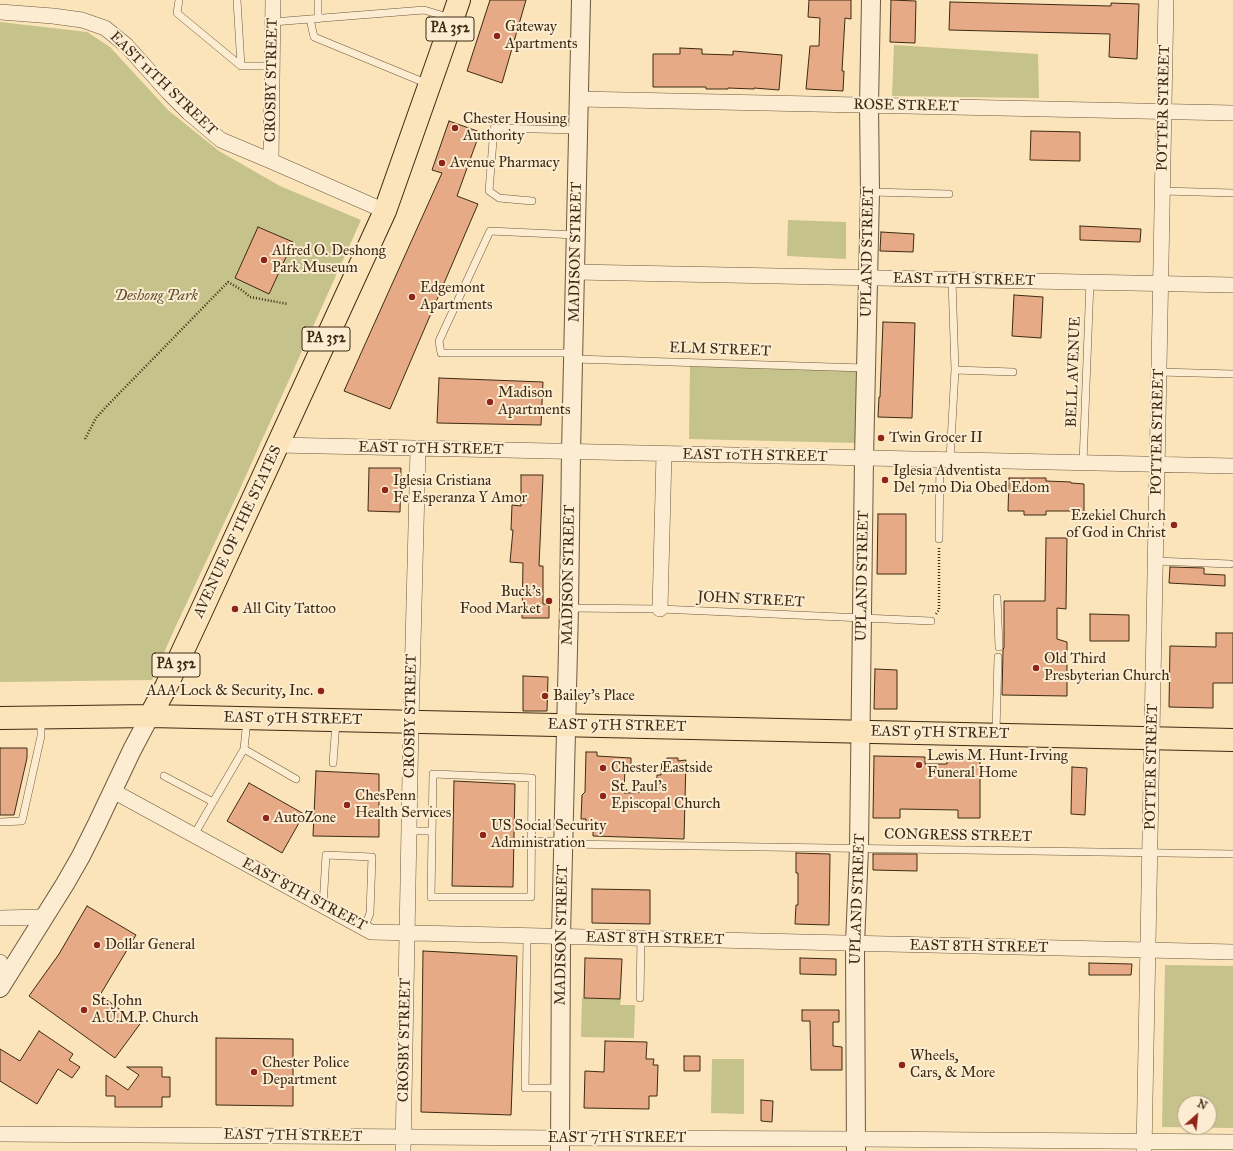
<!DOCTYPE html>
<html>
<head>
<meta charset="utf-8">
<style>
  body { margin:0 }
  #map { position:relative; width:1233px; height:1151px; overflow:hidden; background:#fbe4b9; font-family:"IM FELL Great Primer",serif }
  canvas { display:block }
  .north { position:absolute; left:1177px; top:1095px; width:40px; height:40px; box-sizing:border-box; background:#fcedd2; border:1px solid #b09f86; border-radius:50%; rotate:27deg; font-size:11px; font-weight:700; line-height:16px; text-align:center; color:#3e2a13 }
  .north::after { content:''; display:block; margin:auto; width:14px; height:18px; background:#8f2418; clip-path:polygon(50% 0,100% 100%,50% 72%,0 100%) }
</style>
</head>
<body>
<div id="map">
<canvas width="1233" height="1151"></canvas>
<div class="north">N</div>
</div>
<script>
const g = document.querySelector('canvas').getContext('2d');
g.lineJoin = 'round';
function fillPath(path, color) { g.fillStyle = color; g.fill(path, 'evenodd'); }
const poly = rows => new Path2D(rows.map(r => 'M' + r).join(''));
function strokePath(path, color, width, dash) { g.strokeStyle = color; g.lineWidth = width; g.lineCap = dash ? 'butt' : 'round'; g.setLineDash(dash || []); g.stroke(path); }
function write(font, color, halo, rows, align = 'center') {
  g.font = font + ' "IM FELL Great Primer",serif'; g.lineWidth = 4; g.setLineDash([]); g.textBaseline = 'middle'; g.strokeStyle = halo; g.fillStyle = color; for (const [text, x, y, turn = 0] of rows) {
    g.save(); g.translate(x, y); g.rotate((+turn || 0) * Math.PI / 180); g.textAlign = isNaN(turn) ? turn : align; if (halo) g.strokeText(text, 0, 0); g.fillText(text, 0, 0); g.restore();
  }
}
fillPath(poly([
  [0,22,87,32,110,47,168,110,219,151,280,186,361,220,239,491,174,630,152,680,0,682],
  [894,45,1038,54,1039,98,892,96],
  [788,220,846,222,846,259,787,256],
  [690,366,860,371,858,443,689,439],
  [1165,965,1233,966,1233,1128,1162,1127],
  [1185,1103,1209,1103,1209,1127,1185,1127],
  [582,998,621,999,620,1005,635,1005,634,1038,581,1037],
  [712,1059,744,1059,744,1114,711,1113]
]), '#c5c28b');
const building = poly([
  [490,0,526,0,502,83,467,71,490,0],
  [809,0,851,0,851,19,845,18,842,71,844,71,843,91,806,89,810,46,819,46,820,18,808,17,809,0],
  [891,0,916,1,915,43,890,42,891,0],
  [950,2,1111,6,1111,3,1139,4,1137,59,1109,57,1110,34,949,30,950,2],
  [680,48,702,49,702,54,733,55,733,51,782,55,779,90,754,88,754,89,728,88,728,89,706,89,706,87,653,87,653,54,680,54,680,48],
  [449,121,480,132,457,196,478,204,390,409,344,391,442,173,432,170,449,121],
  [1031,131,1080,132,1080,161,1030,160,1031,131],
  [1080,226,1141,229,1140,242,1080,240,1080,226],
  [258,227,293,242,269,294,235,278,258,227],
  [881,232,914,234,913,252,880,251,881,232],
  [1014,295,1043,297,1041,338,1012,336,1014,295],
  [883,322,915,323,912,418,878,417,879,397,880,397,883,322],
  [439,378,543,382,541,425,437,423,439,378],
  [369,468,401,468,400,512,368,511,369,468],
  [521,475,543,475,539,566,543,566,543,604,549,604,549,618,522,618,523,563,510,562,513,530,511,530,512,505,521,506,521,475],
  [1009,478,1046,478,1046,481,1071,482,1071,483,1084,484,1084,511,1046,511,1046,515,1024,515,1024,511,1008,511,1009,478],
  [878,514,906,514,906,574,877,574,878,514],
  [1046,538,1067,538,1066,609,1057,608,1057,639,1067,642,1067,696,1002,695,1003,650,1004,647,1004,601,1045,601,1046,538],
  [1170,567,1204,568,1204,574,1225,575,1225,586,1169,583,1170,567],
  [1090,614,1129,615,1129,641,1090,641,1090,614],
  [1216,633,1233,633,1233,683,1213,683,1213,708,1169,707,1170,646,1216,647,1216,633],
  [875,669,897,670,897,709,874,709,875,669],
  [523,676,548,677,547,711,523,711,523,676],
  [0,748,27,748,27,758,14,815,0,815,0,748],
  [586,752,597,752,597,756,631,758,631,768,625,768,624,793,656,792,657,775,661,775,662,760,667,760,667,758,678,758,678,761,686,760,684,839,593,836,593,830,586,830,586,819,581,819,582,795,585,792,586,752],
  [874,756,925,757,925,764,947,764,947,759,980,759,980,818,958,818,958,810,900,809,900,818,873,818,874,756],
  [1072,767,1087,768,1085,815,1071,814,1072,767],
  [316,771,379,774,379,837,313,836,316,771],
  [454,781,515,784,513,887,452,886,454,781],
  [249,783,304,814,282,853,227,821,249,783],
  [796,853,830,854,829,925,795,924,796,905,798,905,798,873,796,873,796,853],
  [873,854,917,854,917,871,873,870,873,854],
  [592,889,650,890,650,924,592,923,592,889],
  [87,906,136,935,100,995,140,1024,115,1058,29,996,59,954,87,906],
  [423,951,517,956,511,1115,421,1112,423,951],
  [585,958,622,959,620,999,584,998,585,958],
  [800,958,836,959,836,975,800,974,800,958],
  [1089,963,1132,964,1131,975,1089,975,1089,963],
  [802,1010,839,1010,839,1022,833,1022,833,1046,842,1047,842,1070,811,1070,810,1021,802,1021,802,1010],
  [39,1031,73,1054,69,1060,80,1067,72,1078,58,1069,37,1104,0,1081,0,1049,20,1061,39,1031],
  [216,1038,293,1039,293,1106,216,1105,216,1038],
  [605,1041,647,1042,646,1059,654,1059,653,1065,658,1065,657,1096,649,1096,649,1109,584,1108,585,1071,604,1072,605,1041],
  [684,1056,700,1056,700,1071,684,1071,684,1056],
  [127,1067,162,1067,162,1077,170,1077,170,1097,162,1097,162,1107,115,1107,115,1096,106,1096,106,1075,128,1090,139,1075,127,1067],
  [761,1100,773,1101,772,1122,761,1121,761,1100]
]);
fillPath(building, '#e6ab86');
strokePath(building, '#3e2a13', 1);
const service = poly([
  [179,0,177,13,241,66,273,66],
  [237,0,241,66],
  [318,0,318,19],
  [273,22,310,19],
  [428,84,314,37,310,19,424,10,451,18],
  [1163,191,1233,193],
  [870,192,949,194],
  [532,201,499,198,489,191,494,128,578,130],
  [573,353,441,353,439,341,490,231,576,235],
  [574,359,865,368],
  [955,370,1013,372],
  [1159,372,1233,374],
  [950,459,955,370,952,280],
  [1083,463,1090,282],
  [939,539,940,459],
  [1156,561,1230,564],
  [997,598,999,647],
  [570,608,660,609,931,621],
  [996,732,998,657],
  [244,749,247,720],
  [333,763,336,722],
  [433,774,532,778,531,897,431,897,433,774],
  [164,776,213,802,244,749,296,779],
  [0,822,22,821,41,736,41,720],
  [409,831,432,831],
  [194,835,213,802],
  [532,841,563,841],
  [563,844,1233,854],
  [323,906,326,855,372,857,370,913,364,929],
  [527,936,525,1088,560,1088],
  [640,998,641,938]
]);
const minor = poly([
  [0,12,53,16,82,20,105,28,126,45,168,92,189,113,221,140,271,161,385,211],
  [579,99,1233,113],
  [271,161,273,0],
  [575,272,1233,285],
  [278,445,1233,466],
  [660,609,664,454],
  [113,791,371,932,1233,952],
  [0,918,45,917],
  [0,962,3,983],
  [0,1134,560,1138,856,1139,1233,1142],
  [403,1151,411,721,418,449],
  [1144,1151,1166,0]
]);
const tertiary = poly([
  [0,988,65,884,81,856,97,824,132,750,150,716],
  [560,1151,561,936,569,608,571,452,581,0],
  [856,1151,855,944,859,848,864,458,870,192,869,105,871,0]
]);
const primary = poly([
  [150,716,166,687,200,614,385,211,439,58,459,0],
  [0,718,150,716,1233,740]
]);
strokePath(service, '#6d583c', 8);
strokePath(minor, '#6d583c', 16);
strokePath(tertiary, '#6d583c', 20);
strokePath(primary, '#3e2a13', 24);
strokePath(poly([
  [85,439,96,418,104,409,228,282,242,290,250,297,288,304],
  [936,614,939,610,939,548]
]), '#3e2a13', 2.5, [1, 2]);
strokePath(service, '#fcedd2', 7);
strokePath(minor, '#fcedd2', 15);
strokePath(tertiary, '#fcedd2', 18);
strokePath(primary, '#fbe4b9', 22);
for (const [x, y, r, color] of [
  [497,36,4,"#8f2418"],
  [455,128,4,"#8f2418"],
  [442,163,4,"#8f2418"],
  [264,260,4,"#8f2418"],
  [412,297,4,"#8f2418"],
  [490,402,4,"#8f2418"],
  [881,438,4,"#8f2418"],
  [885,480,4,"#8f2418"],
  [385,490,4,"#8f2418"],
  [1174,525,4,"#8f2418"],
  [549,601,4,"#8f2418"],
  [235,609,4,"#8f2418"],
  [1036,668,4,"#8f2418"],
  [321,691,4,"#8f2418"],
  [545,696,4,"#8f2418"],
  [919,765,4,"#8f2418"],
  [603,768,4,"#8f2418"],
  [603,796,4,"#8f2418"],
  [347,805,4,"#8f2418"],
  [266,818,4,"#8f2418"],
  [483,835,4,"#8f2418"],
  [97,945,4,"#8f2418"],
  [84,1010,4,"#8f2418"],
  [902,1065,4,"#8f2418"],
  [254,1072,4,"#8f2418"]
]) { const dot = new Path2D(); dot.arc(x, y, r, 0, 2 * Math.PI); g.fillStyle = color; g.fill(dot); strokePath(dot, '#fcedd2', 1.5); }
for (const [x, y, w] of [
  [450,29,48],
  [326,339,48],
  [176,665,48]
]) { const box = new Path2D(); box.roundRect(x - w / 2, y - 12, w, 24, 3); g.fillStyle = '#fcedd2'; g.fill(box); strokePath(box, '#3e2a13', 1); }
write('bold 14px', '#3e2a13', null, [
  ["PA 352",450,29],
  ["PA 352",326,339],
  ["PA 352",176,665]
]);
write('15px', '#3e2a13', '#fcedd2', [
  ["Gateway",505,27],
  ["Apartments",505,44],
  ["Chester Housing",463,119],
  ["Authority",463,136],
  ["Avenue Pharmacy",450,163],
  ["Alfred O. Deshong",272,251],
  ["Park Museum",272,268],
  ["Edgemont",420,288],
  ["Apartments",420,305],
  ["Madison",498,393],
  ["Apartments",498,410],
  ["Twin Grocer II",889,438],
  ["Iglesia Adventista",893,471],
  ["Del 7mo Dia Obed Edom",893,488],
  ["Iglesia Cristiana",393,481],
  ["Fe Esperanza Y Amor",393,498],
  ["Ezekiel Church",1166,516,"right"],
  ["of God in Christ",1166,533,"right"],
  ["Buck's",541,592,"right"],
  ["Food Market",541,609,"right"],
  ["All City Tattoo",243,609],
  ["Old Third",1044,659],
  ["Presbyterian Church",1044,676],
  ["AAA Lock & Security, Inc.",313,691,"right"],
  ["Bailey's Place",553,696],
  ["Lewis M. Hunt-Irving",927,756],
  ["Funeral Home",927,773],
  ["Chester Eastside",611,768],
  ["St. Paul's",611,787],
  ["Episcopal Church",611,804],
  ["ChesPenn",355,796],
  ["Health Services",355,813],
  ["AutoZone",274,818],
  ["US Social Security",491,826],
  ["Administration",491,843],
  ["Dollar General",105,945],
  ["St. John",92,1001],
  ["A.U.M.P. Church",92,1018],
  ["Wheels,",910,1056],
  ["Cars, & More",910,1073],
  ["Chester Police",262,1063],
  ["Department",262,1080]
], 'left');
write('15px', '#3e2a13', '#fcedd2', [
  ["CROSBY STREET",272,80,-89],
  ["EAST 11TH STREET",163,84,44],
  ["ROSE STREET",906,106,1],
  ["POTTER STREET",1164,108,-89],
  ["MADISON STREET",576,252,-89],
  ["UPLAND STREET",868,252,-89],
  ["EAST 11TH STREET",964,280,1],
  ["ELM STREET",720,350,2],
  ["BELL AVENUE",1074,372,-88],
  ["POTTER STREET",1158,432,-89],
  ["EAST 10TH STREET",431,449,1],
  ["EAST 10TH STREET",755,456,1],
  ["AVENUE OF THE STATES",238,532,-65],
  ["MADISON STREET",569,575,-89],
  ["UPLAND STREET",863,576,-89],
  ["JOHN STREET",751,600,3],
  ["CROSBY STREET",411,716,-89],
  ["EAST 9TH STREET",293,719,1],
  ["EAST 9TH STREET",617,726,1],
  ["EAST 9TH STREET",940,733,1],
  ["POTTER STREET",1152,767,-89],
  ["CONGRESS STREET",958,836,1],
  ["EAST 8TH STREET",304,895,28],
  ["UPLAND STREET",858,899,-88],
  ["MADISON STREET",562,935,-89],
  ["EAST 8TH STREET",655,939,1],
  ["EAST 8TH STREET",979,947,1],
  ["CROSBY STREET",405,1040,-89],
  ["EAST 7TH STREET",293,1136,1],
  ["EAST 7TH STREET",617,1138]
]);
write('italic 15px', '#605031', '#fcedd2', [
  ["Deshong Park",156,296]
]);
</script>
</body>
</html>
